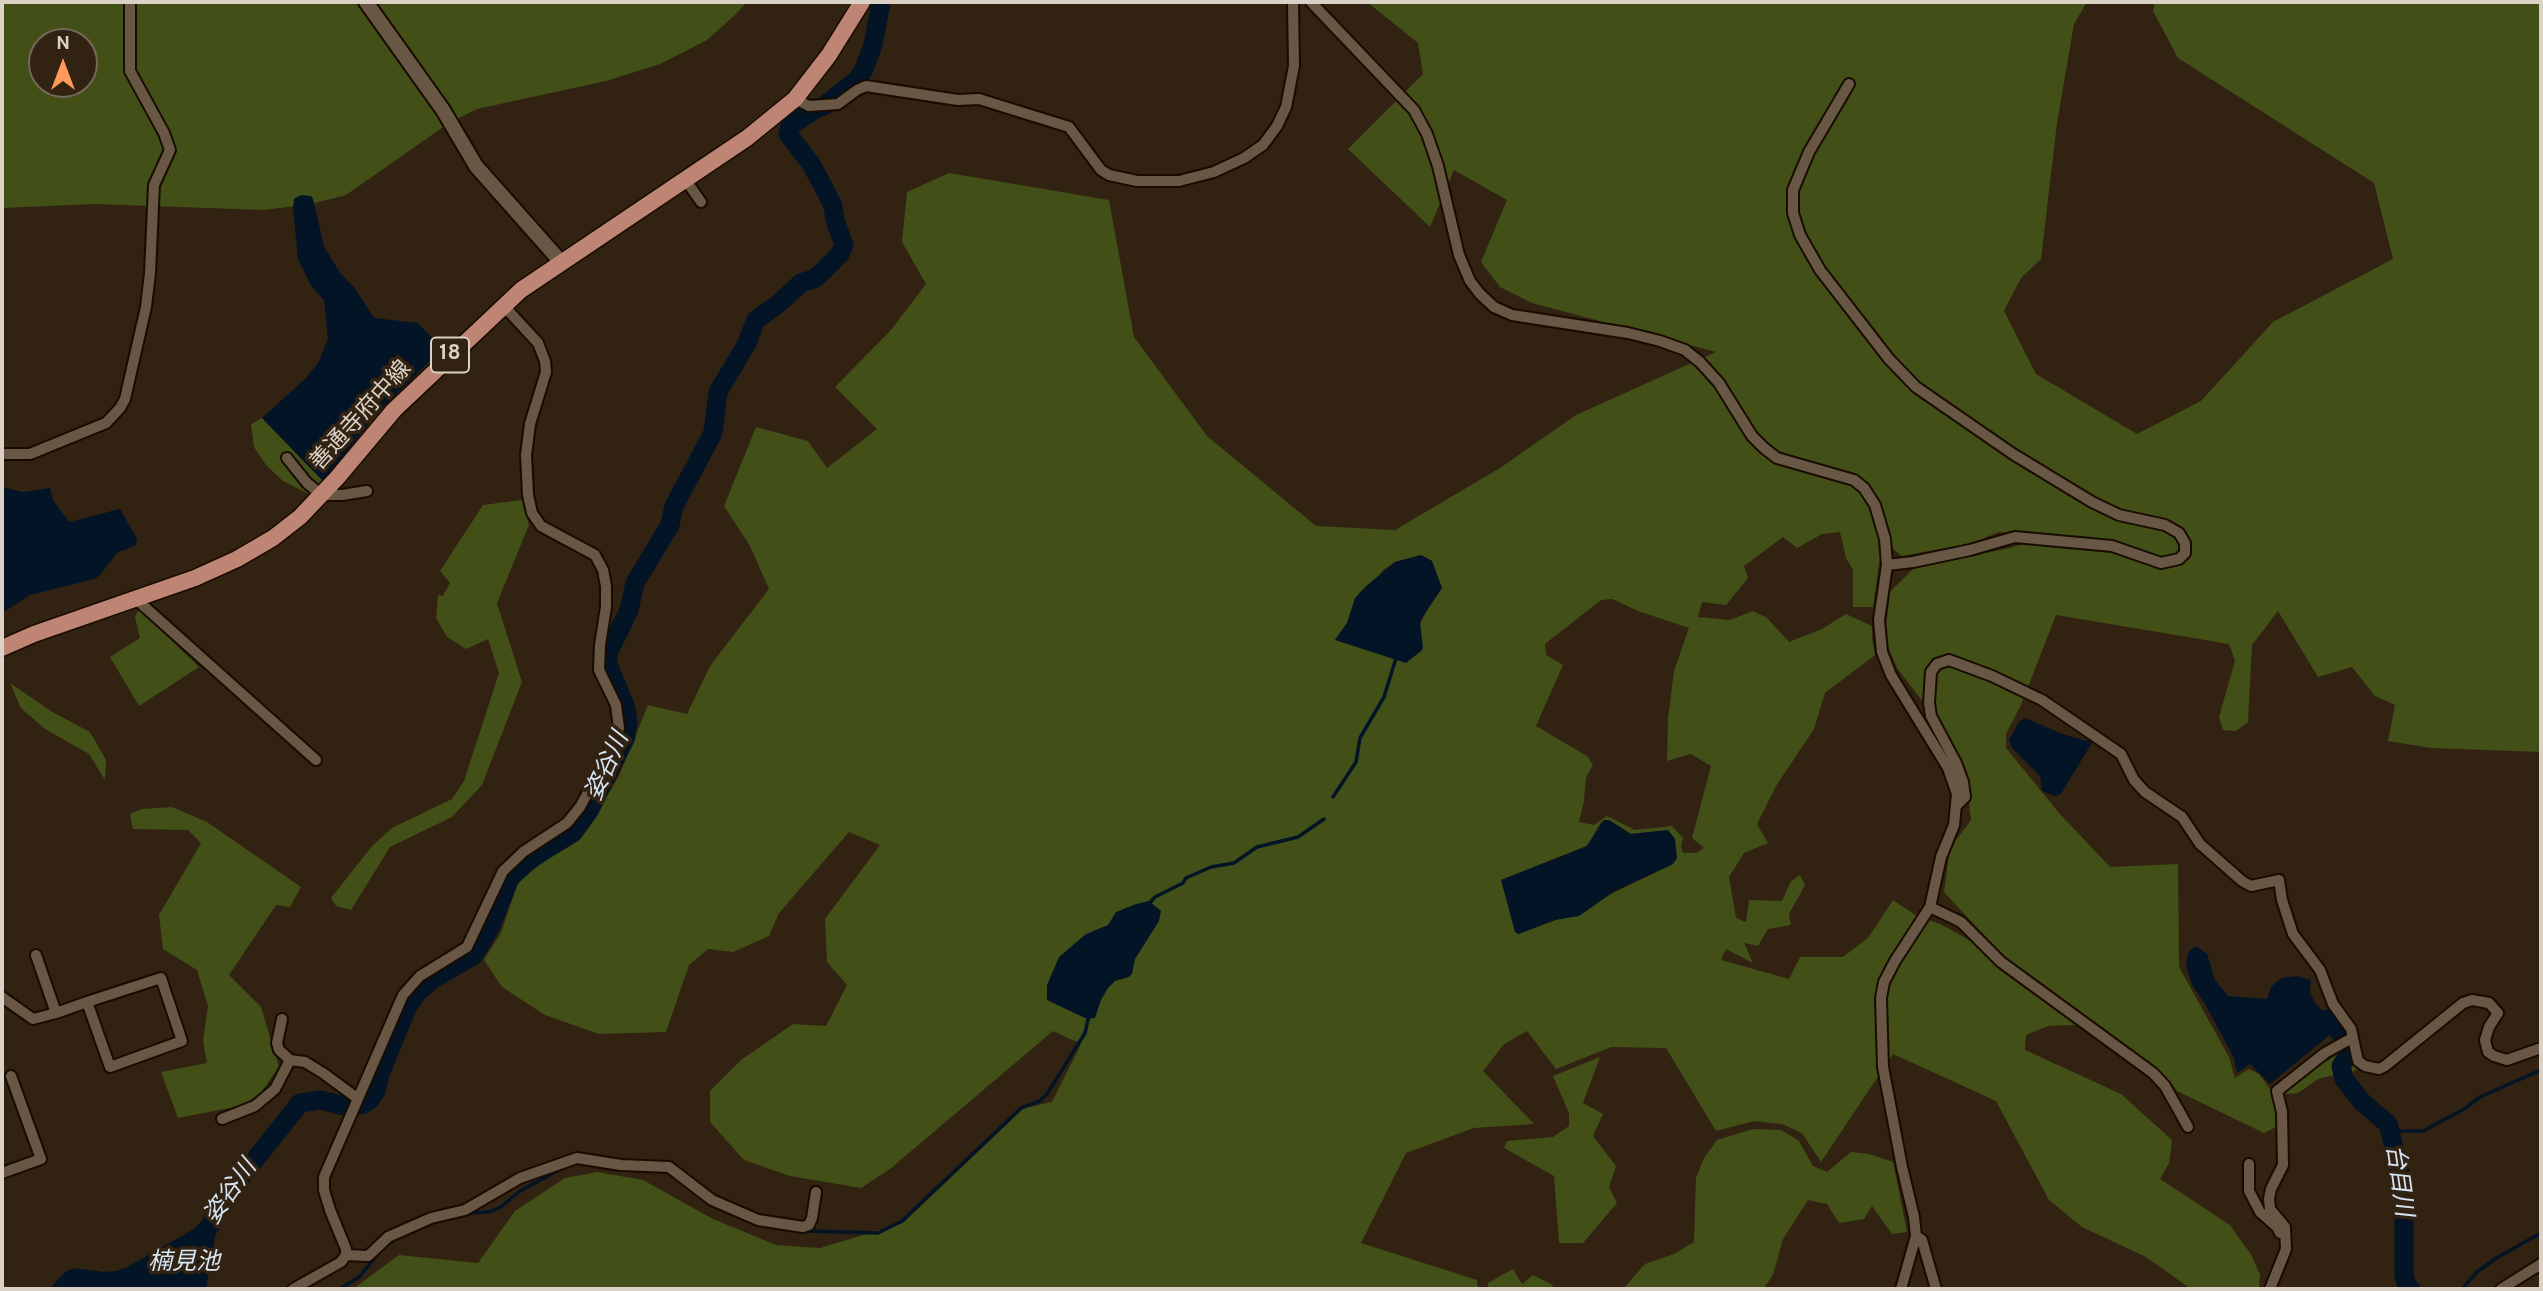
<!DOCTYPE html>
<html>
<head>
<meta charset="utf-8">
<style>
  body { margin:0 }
  #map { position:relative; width:2543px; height:1291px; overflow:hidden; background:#312212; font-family:Overpass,sans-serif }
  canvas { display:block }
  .frame { position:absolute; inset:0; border:4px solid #dbd1c7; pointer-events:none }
  .north { position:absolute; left:28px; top:28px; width:70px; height:70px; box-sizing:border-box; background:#312212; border:2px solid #75685a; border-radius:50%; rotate:0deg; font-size:19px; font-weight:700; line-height:28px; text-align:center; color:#dbd1c7 }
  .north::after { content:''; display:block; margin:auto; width:24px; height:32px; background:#ff9b5a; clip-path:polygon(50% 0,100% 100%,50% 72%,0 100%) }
</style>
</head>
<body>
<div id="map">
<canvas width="2543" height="1291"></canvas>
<div class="frame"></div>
<div class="north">N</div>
</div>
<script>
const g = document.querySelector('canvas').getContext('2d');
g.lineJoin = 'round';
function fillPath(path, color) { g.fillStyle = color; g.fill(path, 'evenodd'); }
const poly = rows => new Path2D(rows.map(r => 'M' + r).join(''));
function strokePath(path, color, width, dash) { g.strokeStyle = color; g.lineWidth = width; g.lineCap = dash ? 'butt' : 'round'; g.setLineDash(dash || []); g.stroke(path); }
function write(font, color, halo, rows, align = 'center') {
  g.font = font + ' Overpass,"Noto Sans JP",sans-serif'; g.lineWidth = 7; g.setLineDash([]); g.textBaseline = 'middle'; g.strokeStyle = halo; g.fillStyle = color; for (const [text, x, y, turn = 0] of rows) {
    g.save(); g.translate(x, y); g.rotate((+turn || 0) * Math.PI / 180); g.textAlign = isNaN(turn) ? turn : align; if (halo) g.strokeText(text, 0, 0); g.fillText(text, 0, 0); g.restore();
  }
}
fillPath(poly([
  [2,2,747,2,734,16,707,40,660,64,606,81,477,109,449,123,346,195,311,204,264,210,95,204,2,208],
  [42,42,84,42,84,84,42,84],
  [1367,2,2087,2,2074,24,2057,123,2041,259,2021,278,2004,311,2036,374,2137,434,2201,401,2273,322,2393,259,2374,183,2178,58,2153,11,2155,2,2541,2,2541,752,2431,748,2388,741,2395,705,2375,696,2352,667,2318,677,2278,611,2252,645,2248,722,2236,731,2223,730,2219,717,2235,661,2229,644,2056,615,2021,705,2006,734,2006,748,2059,813,2110,867,2178,864,2179,967,2229,1057,2235,1078,2249,1069,2259,1074,2270,1089,2279,1113,2276,1127,2264,1133,2177,1091,2162,1074,2096,1024,2048,1026,2026,1035,2025,1050,2121,1094,2172,1140,2169,1163,2160,1179,2230,1225,2252,1256,2260,1275,2259,1289,2191,1289,2146,1257,2082,1227,2049,1200,1996,1101,1893,1054,1821,1162,1802,1133,1782,1124,1754,1121,1716,1131,1666,1048,1611,1047,1556,1069,1527,1031,1504,1044,1483,1071,1534,1124,1474,1128,1406,1153,1361,1243,1477,1280,1478,1289,353,1289,399,1255,478,1263,515,1211,565,1178,597,1172,643,1180,713,1219,776,1245,820,1248,903,1223,1024,1108,1052,1102,1081,1044,1053,1031,890,1169,861,1188,790,1176,744,1160,710,1122,710,1091,741,1060,793,1024,826,1026,847,985,827,962,825,919,880,845,849,832,779,913,769,936,733,952,708,949,689,965,666,1032,599,1034,545,1015,502,987,484,960,501,933,518,882,551,856,583,835,619,776,648,705,687,714,710,666,769,589,750,546,724,506,756,427,808,441,827,468,877,429,835,387,891,330,926,284,902,242,907,192,949,173,1109,200,1134,337,1207,436,1316,526,1395,530,1500,468,1576,415,1716,352,1532,303,1500,287,1481,262,1507,200,1454,170,1430,227,1348,149,1423,74,1418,43],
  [1885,522,1893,549,1902,556,1972,543,1999,532,2033,535,2030,542,2009,548,1913,569,1890,592,1886,627,1887,644,1897,668,1949,736,1967,785,1971,820,1954,843,1949,855,1944,892,2009,962,1996,963,1969,940,1942,925,1915,915,1893,900,1868,938,1843,957,1800,957,1789,979,1721,960,1726,949,1753,963,1744,943,1758,946,1768,929,1791,925,1789,914,1805,885,1800,875,1791,881,1782,901,1749,900,1746,922,1736,918,1729,877,1744,853,1768,843,1757,824,1776,786,1814,729,1825,693,1875,655,1872,639,1872,626,1846,614,1822,629,1789,642,1767,618,1753,611,1730,620,1698,617,1702,602,1726,605,1748,578,1744,566,1783,537,1797,548,1822,534,1840,532,1846,558,1853,570,1853,607,1873,607],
  [1421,555,1432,561,1442,588,1431,602,1419,626,1335,640,1383,570,1395,562],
  [1612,599,1638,611,1689,628,1674,671,1668,719,1667,761,1691,754,1711,766,1692,838,1704,848,1696,853,1683,853,1681,846,1683,838,1672,826,1635,830,1607,816,1594,825,1579,822,1584,801,1586,777,1593,765,1587,756,1536,726,1563,665,1546,655,1545,644,1601,600],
  [1609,820,1631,834,1668,830,1673,864,1561,918,1519,934,1501,880,1587,846,1601,822],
  [262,418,323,481,311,495,283,481,266,465,254,447,251,424],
  [522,500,529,525,497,603,522,682,482,785,452,817,390,847,351,910,336,906,331,898,372,846,392,828,452,799,464,781,499,673,488,639,466,649,447,637,436,618,438,595,443,596,450,583,440,571,483,505],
  [139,609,199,667,139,706,110,657,140,638,135,617],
  [10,683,54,713,90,732,106,760,105,780,89,754,45,729,21,708],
  [172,807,207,822,301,887,290,907,276,905,229,975,261,1007,279,1067,259,1095,239,1106,178,1118,161,1072,207,1063,203,1041,208,1006,197,970,163,949,159,915,201,843,188,830,133,829,130,814,142,809],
  [2351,1047,2359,1068,2341,1078,2339,1074,2318,1079,2298,1093,2285,1094,2306,1073],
  [1600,1057,1583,1103,1603,1114,1593,1136,1616,1166,1609,1187,1617,1203,1583,1243,1559,1243,1554,1176,1504,1148,1507,1141,1553,1137,1569,1126,1569,1113,1553,1076],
  [1753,1129,1781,1130,1799,1141,1813,1166,1827,1172,1851,1152,1869,1154,1893,1162,1907,1232,1892,1234,1872,1206,1864,1219,1839,1223,1827,1204,1808,1200,1783,1239,1773,1275,1763,1289,1623,1289,1645,1264,1674,1254,1694,1242,1696,1178,1704,1158,1717,1140],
  [1513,1269,1522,1284,1533,1275,1553,1285,1551,1289,1488,1289,1488,1283]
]), '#425018');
fillPath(poly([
  [301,195,311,196,313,199,324,246,340,273,354,287,374,318,418,323,442,349,379,411,323,481,262,418,306,378,318,363,328,339,324,300,311,286,298,259,293,208,294,199],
  [2,487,23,492,50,488,53,500,69,522,120,509,137,539,136,545,117,553,99,576,94,579,30,595,2,613],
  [1421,555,1432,561,1442,588,1420,621,1423,648,1421,651,1406,663,1335,640,1347,623,1355,598,1365,587,1395,562],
  [2025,718,2060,733,2083,740,2093,741,2061,794,2054,796,2042,791,2040,776,2012,748,2009,740,2019,722],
  [1604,820,1609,820,1631,834,1668,830,1675,839,1677,858,1673,864,1615,891,1579,916,1555,920,1518,934,1515,932,1501,880,1587,846],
  [1149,901,1161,911,1159,921,1135,959,1132,974,1129,977,1115,981,1108,988,1101,1000,1095,1018,1087,1019,1047,1000,1047,985,1059,957,1086,934,1108,925,1116,912,1136,904],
  [2196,946,2207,954,2215,980,2228,996,2267,999,2271,987,2281,978,2297,976,2311,980,2310,992,2315,1003,2322,1010,2334,1009,2342,1025,2270,1084,2250,1064,2237,1073,2234,1058,2205,1004,2192,985,2186,965,2188,952],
  [206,1220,217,1227,206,1289,49,1289,65,1272,74,1268,104,1272,117,1271,127,1267,192,1230]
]), '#021425');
strokePath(poly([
  [1333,797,1356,762,1360,738,1384,697,1396,658],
  [1148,905,1155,897,1183,883,1186,878,1211,867,1234,863,1257,847,1298,837,1324,819],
  [2390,1131,2423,1131,2464,1109,2480,1097,2541,1070],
  [605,1168,642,1171],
  [654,1171,670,1173],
  [469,1213,489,1212,501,1207,520,1191,561,1169],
  [806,1231,878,1233,902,1221,1021,1108,1040,1101,1047,1094,1085,1033,1089,1015],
  [340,1289,359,1277,384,1247,394,1240],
  [2462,1289,2477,1272,2498,1257,2541,1233]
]), '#021425', 3.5);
strokePath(poly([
  [2336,1028,2342,1035],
  [2348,1048,2349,1054,2341,1066,2344,1079,2363,1103,2388,1124,2390,1131,2400,1173,2404,1207,2404,1276,2407,1285,2411,1289],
  [195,1242,210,1226,223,1200,300,1103,321,1100,344,1106,361,1105,370,1100,376,1091,380,1074,408,1006,419,991,433,979,473,956,490,928,510,878,529,860,573,833,589,811,626,737,628,722,626,708,607,662,609,651,629,610,635,583,670,525,674,506,713,433,718,392,746,345,756,320,778,304,801,283,816,278,840,254,844,245,835,220,833,206,822,184,811,164,788,134,790,126,814,110,824,106,857,80,864,69,873,45,881,2]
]), '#021425', 19);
const street = poly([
  [1311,2,1414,110,1427,134,1438,166,1459,255,1470,281,1480,294,1494,307,1512,315,1628,333,1660,341,1685,350,1700,362,1719,383,1752,436,1764,448,1777,458,1854,480,1864,488,1875,505,1885,539,1887,565,1879,620,1882,652,1891,675,1948,768,1957,794,1954,825,1941,857,1930,907,1895,961,1884,982,1881,998,1883,1067,1902,1167,1914,1217,1916,1236,1901,1289],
  [1849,84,1809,152,1793,190,1793,213,1800,235,1820,270,1889,359,1916,387,2013,454,2092,502,2119,515,2165,525,2179,533,2185,543,2185,553,2179,559,2161,563,2112,546,2015,537,1970,550,1913,562,1887,565],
  [795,99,809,106,838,104,857,90,866,86,958,100,979,99,1069,127,1101,170,1109,175,1137,181,1179,181,1214,172,1244,158,1263,145,1277,126,1286,107,1294,66,1293,2],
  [685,179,701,202],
  [2,454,30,454,106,423,120,408,125,399,146,307,150,273,154,185,170,150,164,133,130,71,130,2],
  [287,458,307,483,322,495,342,495,367,491],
  [137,600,316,760],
  [1957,805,1965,797,1963,782,1956,763,1931,716,1929,703,1931,672,1937,664,1949,660,1992,676,2042,700,2121,754,2134,780,2145,792,2182,817,2200,844,2242,881,2251,886,2279,880,2282,900,2293,934,2320,970,2333,1004,2351,1029,2358,1061,2365,1066,2379,1069,2385,1066,2463,1003,2472,1000,2489,1003,2498,1013,2489,1027,2485,1040,2488,1052,2494,1056,2507,1060,2541,1048],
  [1930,907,1961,922,2001,962,2153,1073,2165,1086,2188,1127],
  [2,997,33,1019,56,1013,36,955],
  [56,1013,87,1002,161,978,182,1041,110,1067,87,1002],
  [282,1019,277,1043,279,1050,290,1060,305,1062,323,1073,357,1098],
  [222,1119,255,1106,275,1089,290,1060],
  [2249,1164,2249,1191,2260,1212,2277,1227,2280,1233],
  [2,1173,41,1159,11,1076],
  [1916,1236,1922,1240,1936,1289],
  [346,1255,368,1256,388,1237,431,1218,465,1210,520,1178,577,1158,621,1165,669,1167,712,1200,758,1220,803,1227,809,1225,812,1218,816,1192],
  [293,1289,341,1262,346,1255,346,1249,330,1210,324,1190,324,1177,403,995,420,976,467,947,503,871,523,852,567,823,580,807,601,768,619,728,616,705,599,670,600,645,606,607,606,586,603,570,595,555,541,526,532,513,528,495,526,455,530,424,546,372,545,361,538,343,503,305],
  [2270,1289,2286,1249,2285,1227,2270,1209,2269,1199,2271,1189,2283,1165,2282,1112,2277,1091,2325,1053,2352,1038],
  [2501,1289,2541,1264]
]);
const secondary = poly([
  [366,2,443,110,476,166,561,262]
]);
const primary = poly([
  [2,648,34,634,195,578,237,559,273,538,300,517,337,478,394,410,521,290,747,138,795,99,829,55,862,2]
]);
strokePath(street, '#190b00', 14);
strokePath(secondary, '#190b00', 18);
strokePath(primary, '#190b00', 19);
strokePath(street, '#685745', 10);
strokePath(secondary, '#685745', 14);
strokePath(primary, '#be8575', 16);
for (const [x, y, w] of [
  [450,355,38]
]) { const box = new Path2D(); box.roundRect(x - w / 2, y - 17.5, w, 35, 5); g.fillStyle = '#312212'; g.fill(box); strokePath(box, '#dbd1c7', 2); }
write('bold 21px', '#dbd1c7', null, [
  ["18",450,355]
]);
write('23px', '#dbd1c7', '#312212', [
  ["善通寺府中線",362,417,-48]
]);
write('italic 24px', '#d5e5f5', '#312212', [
  ["姿谷川",609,767,-66],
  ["台目川",2397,1181,82],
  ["姿谷川",232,1193,-55],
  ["楠見池",184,1264]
]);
</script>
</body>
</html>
